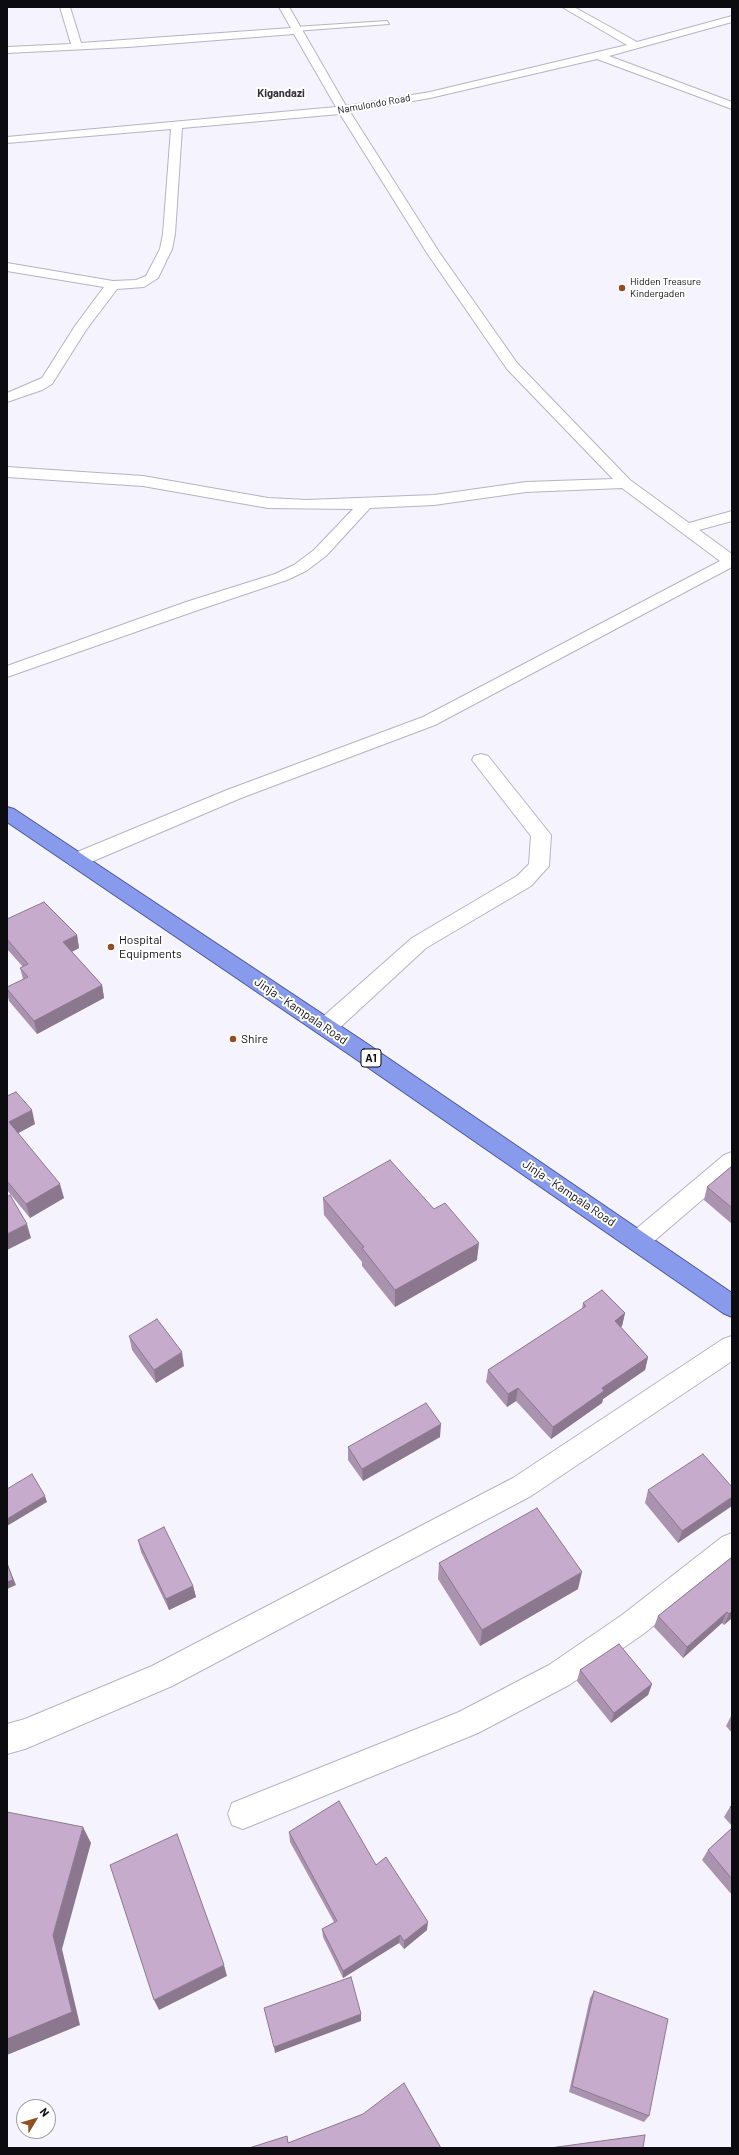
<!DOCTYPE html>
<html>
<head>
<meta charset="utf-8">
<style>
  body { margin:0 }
  #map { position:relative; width:739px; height:2155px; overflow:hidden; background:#f5f3fe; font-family:Barlow,sans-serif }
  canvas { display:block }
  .frame { position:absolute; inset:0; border:8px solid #0c0b10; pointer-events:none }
  .north { position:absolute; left:16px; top:2099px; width:40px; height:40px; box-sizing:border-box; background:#fff; border:1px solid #9e9d9f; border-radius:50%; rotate:52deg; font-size:11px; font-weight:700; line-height:16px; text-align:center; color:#0c0b10 }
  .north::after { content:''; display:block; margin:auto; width:14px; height:18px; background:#92501e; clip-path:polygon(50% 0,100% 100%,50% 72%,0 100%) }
</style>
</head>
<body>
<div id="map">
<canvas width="739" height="2155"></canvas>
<div class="frame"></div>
<div class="north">N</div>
</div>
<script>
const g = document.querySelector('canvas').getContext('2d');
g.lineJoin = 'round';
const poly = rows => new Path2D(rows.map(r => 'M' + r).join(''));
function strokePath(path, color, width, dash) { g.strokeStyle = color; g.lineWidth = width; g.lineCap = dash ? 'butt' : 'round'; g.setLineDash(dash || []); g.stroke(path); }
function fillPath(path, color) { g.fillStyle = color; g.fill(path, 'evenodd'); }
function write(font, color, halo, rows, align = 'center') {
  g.font = font + ' Barlow,sans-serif'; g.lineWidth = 4; g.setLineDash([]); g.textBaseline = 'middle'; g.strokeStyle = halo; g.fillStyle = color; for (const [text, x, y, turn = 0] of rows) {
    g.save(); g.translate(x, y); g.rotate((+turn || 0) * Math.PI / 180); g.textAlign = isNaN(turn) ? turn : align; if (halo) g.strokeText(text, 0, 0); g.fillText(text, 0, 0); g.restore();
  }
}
const service = poly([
  [387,21,389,24,295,31,292,29,295,27,387,21]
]);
const minor = poly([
  [60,7,70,7,81,43,291,28,279,7,289,7,346,106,430,92,627,45,562,7,574,7,637,42,732,16,732,22,609,56,732,102,732,109,597,59,430,98,350,112,439,252,517,363,630,480,689,523,732,511,732,521,699,530,732,554,732,567,435,725,241,798,84,865,77,867,70,865,67,860,70,855,227,790,423,717,720,561,622,488,526,492,434,505,370,508,326,556,306,571,287,580,198,610,7,677,7,666,186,602,275,574,294,565,314,550,353,509,268,508,143,486,7,477,7,467,143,476,268,498,307,500,434,495,526,482,613,479,507,369,427,253,340,114,182,128,175,234,172,249,158,278,144,287,117,289,86,330,52,384,42,390,7,402,7,393,42,378,75,326,104,287,7,271,7,263,113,281,136,280,146,276,160,249,163,234,171,129,7,143,7,137,336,107,294,34,128,47,7,53,7,47,71,44,60,7],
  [481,754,488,756,551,835,549,866,531,886,426,948,334,1033,326,1035,318,1033,315,1027,318,1021,412,938,517,876,529,864,531,836,472,760,474,756,481,754],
  [732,1152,732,1174,646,1248,638,1251,630,1248,626,1241,630,1234,724,1155,732,1152],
  [732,1336,732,1361,531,1496,172,1686,25,1749,7,1754,7,1724,25,1719,152,1666,513,1478,723,1339,732,1336],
  [732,1533,732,1563,642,1635,569,1685,478,1733,243,1829,232,1825,228,1814,232,1803,459,1712,549,1665,622,1615,722,1537,732,1533]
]);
const trunk = poly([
  [7,807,14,809,366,1043,732,1293,732,1317,723,1313,350,1055,7,822,7,807]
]);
strokePath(service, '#b6b3c4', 2);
strokePath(minor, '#b6b3c4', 2);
strokePath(trunk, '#49579c', 2);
fillPath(service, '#fff');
fillPath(minor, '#fff');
fillPath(trunk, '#889aec');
fillPath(poly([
  [7,919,77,935,79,948,72,952,102,985,104,998,37,1034,9,1001,7,993,7,989,23,979,20,968,23,967,7,949],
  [7,1096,35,1124,18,1133,64,1198,30,1218,7,1190],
  [732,1166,732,1224,704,1200,707,1187],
  [323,1198,477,1260,395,1307,362,1266,362,1262,324,1215],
  [583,1303,625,1313,622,1326,621,1327,648,1357,645,1370,603,1399,602,1403,551,1439,516,1401,507,1407,486,1382,488,1370,582,1309],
  [129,1336,184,1366,156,1383,132,1350],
  [440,1437,363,1481,348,1460,348,1447],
  [732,1487,678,1543,645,1503,648,1490],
  [138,1540,193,1586,196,1597,169,1610,141,1552],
  [732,1557,732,1618,724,1625,722,1623,683,1658,654,1627,658,1616],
  [439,1563,578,1589,480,1646,438,1579],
  [580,1670,652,1684,648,1695,611,1723,577,1681],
  [732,1714,732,1733,726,1726],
  [732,1805,732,1826,724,1817,730,1807],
  [732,1828,732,1895,702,1860,708,1850],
  [289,1832,376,1865,427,1930,404,1949,399,1943,343,1978,323,1937,322,1929,334,1922,290,1842],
  [594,1991,649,2116,644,2122,569,2092,590,1998]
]), '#aa93af');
fillPath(poly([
  [77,935,79,948,65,955,63,942],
  [102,985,104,998,37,1034,34,1021],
  [32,1110,35,1124,13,1136,9,1122],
  [60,1184,64,1198,30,1218,26,1204],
  [27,1224,31,1238,7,1250,7,1234],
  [479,1243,477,1260,395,1307,395,1290],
  [625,1313,622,1326,612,1334,615,1321],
  [182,1352,184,1366,156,1383,154,1370],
  [648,1357,645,1370,603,1399,602,1403,551,1439,553,1427,602,1388],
  [518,1388,516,1401,507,1407,508,1394],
  [441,1424,440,1437,363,1481,362,1469],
  [45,1496,47,1502,7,1526,7,1519],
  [732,1497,732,1506,678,1543,682,1531],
  [7,1563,16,1585,7,1589],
  [582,1572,578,1589,480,1646,482,1630],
  [193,1586,196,1597,169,1610,166,1599],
  [732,1611,732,1618,724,1625,729,1614],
  [727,1612,722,1623,683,1658,687,1647],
  [652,1684,648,1695,611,1723,614,1713],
  [83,1827,91,1843,62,1949,80,2025,7,2055,7,2039,53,1935],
  [428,1922,427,1930,404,1949,404,1941],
  [400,1935,399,1943,343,1978,343,1971],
  [224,1965,227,1976,159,2010,154,2000],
  [361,2014,361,2021,275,2053,274,2047]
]), '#8b788f');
const building = poly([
  [44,902,77,935,63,942,102,985,34,1021,7,989,7,987,28,977,20,968,28,964,7,939,7,919,44,902],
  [16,1092,32,1110,9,1122,60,1184,26,1204,7,1181,7,1096,16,1092],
  [390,1160,434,1209,445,1203,479,1243,395,1290,362,1248,364,1247,323,1198,390,1160],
  [732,1166,732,1208,707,1187,732,1166],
  [10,1195,27,1224,7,1234,7,1197,10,1195],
  [602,1290,625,1313,615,1321,648,1357,602,1388,604,1391,553,1427,518,1388,508,1394,488,1370,586,1306,583,1303,602,1290],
  [157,1319,182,1352,154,1370,129,1336,157,1319],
  [426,1403,441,1424,362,1469,348,1447,426,1403],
  [703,1454,732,1487,732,1497,682,1531,648,1490,703,1454],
  [32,1474,45,1496,7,1519,7,1489,32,1474],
  [537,1508,582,1572,482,1630,439,1563,537,1508],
  [164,1527,193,1586,166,1599,138,1540,164,1527],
  [732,1557,732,1611,729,1614,727,1612,687,1647,658,1616,732,1557],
  [7,1563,13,1580,7,1582,7,1563],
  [619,1644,652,1684,614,1713,580,1670,619,1644],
  [339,1801,376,1865,386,1857,428,1922,404,1941,400,1935,343,1971,322,1929,337,1921,289,1832,339,1801],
  [732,1805,732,1809,730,1807,732,1805],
  [7,1812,83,1827,53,1935,72,2012,7,2039,7,1812],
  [732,1828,732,1879,708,1850,732,1828],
  [177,1834,224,1965,154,2000,110,1865,177,1834],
  [351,1977,361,2014,274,2047,264,2008,351,1977],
  [594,1991,668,2019,649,2116,572,2086,594,1991],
  [404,2083,441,2148,249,2148,287,2136,288,2143,363,2114,404,2083],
  [645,2135,643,2148,550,2148,645,2135]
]);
fillPath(building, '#c6abcc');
strokePath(building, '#8b788f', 1);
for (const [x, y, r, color] of [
  [622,288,4,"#92501e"],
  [111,947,4,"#92501e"],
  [233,1039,4,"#92501e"]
]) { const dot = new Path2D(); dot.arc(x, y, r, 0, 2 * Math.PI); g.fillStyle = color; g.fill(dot); strokePath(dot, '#fff', 1.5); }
write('10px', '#0c0b10', '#fff', [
  ["Namulondo Road",374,104,-10]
]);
write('10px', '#0c0b10', '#fff', [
  ["Hidden Treasure",630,282],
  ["Kindergaden",630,294]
], 'left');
write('bold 11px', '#34303e', '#fff', [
  ["Kigandazi",281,93]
]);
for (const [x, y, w] of [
  [371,1058,20]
]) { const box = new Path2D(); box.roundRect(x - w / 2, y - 9, w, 18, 3); g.fillStyle = '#fff'; g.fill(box); strokePath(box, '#0c0b10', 1); }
write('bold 11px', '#0c0b10', null, [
  ["A1",371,1058]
]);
write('12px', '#0c0b10', '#fff', [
  ["Hospital",119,940],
  ["Equipments",119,954],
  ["Shire",241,1039]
], 'left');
write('12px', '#0c0b10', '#fff', [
  ["Jinja - Kampala Road",301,1011,34],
  ["Jinja - Kampala Road",569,1193,34]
]);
</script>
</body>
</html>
